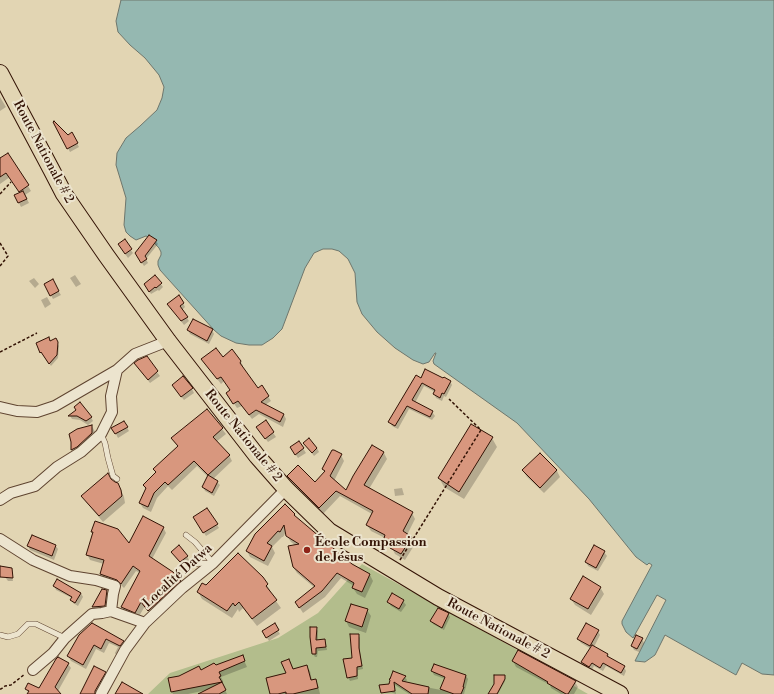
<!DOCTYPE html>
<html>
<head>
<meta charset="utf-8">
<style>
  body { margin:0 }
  canvas { display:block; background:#e2d5b3 }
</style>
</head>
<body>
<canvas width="774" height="694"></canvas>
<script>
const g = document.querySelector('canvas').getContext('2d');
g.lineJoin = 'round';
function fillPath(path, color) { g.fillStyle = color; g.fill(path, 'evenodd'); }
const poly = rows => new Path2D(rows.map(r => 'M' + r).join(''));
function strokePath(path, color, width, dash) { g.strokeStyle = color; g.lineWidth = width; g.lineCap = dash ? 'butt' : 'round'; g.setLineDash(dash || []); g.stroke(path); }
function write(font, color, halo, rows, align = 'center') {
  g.font = font + ' "Libre Bodoni",serif'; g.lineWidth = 4; g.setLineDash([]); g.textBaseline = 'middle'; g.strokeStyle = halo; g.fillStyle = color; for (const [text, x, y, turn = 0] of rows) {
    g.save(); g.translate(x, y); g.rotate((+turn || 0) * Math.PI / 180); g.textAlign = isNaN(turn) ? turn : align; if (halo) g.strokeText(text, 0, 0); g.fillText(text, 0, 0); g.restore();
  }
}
fillPath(poly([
  [362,564,514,648,574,686,588,694,148,694,170,673,278,638,318,613]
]), '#b3bd8c');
const water = poly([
  [121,0,774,0,774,675,762,674,742,663,736,675,665,635,655,655,645,662,635,661,666,600,657,595,633,638,626,632,622,624,622,621,652,565,649,563,647,565,636,557,589,499,517,423,434,364,433,361,436,353,435,353,429,362,423,364,413,360,395,348,377,332,362,314,357,302,355,273,348,259,339,251,332,249,323,249,314,253,305,268,282,329,273,338,262,345,249,345,236,343,221,336,214,330,160,270,158,265,158,261,161,255,161,252,159,248,149,237,146,236,136,240,130,236,126,232,124,225,126,198,116,165,117,153,126,138,140,126,157,110,162,98,164,87,159,75,145,58,130,45,118,32,116,21,121,0]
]);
fillPath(water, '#95b8b1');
strokePath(water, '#6e766c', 1);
fillPath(poly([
  [0,97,6,107,0,111],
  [55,123,68,136,72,134,79,147,70,152],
  [0,160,28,186,31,191,25,195,29,203,21,207,15,195,21,193,10,177,0,184],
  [124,241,133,253,128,258,119,245],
  [156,241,158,244,146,259,148,263,144,266,138,257],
  [75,275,81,284,76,287,70,278],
  [155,276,163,287,159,291,158,290,151,294,145,284],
  [34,278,39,284,35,288,29,281],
  [52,281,61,295,53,299,45,285],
  [47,297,51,304,45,308,41,300],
  [183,303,185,307,182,310,189,321,184,325,171,308],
  [188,330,212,330,214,334,209,344,190,334],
  [55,339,59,346,58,358,51,366,41,352,50,342],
  [146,358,160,376,150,383,138,367],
  [222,358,241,362,243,366,242,368,257,390,262,387,271,401,265,405,284,415,286,419,283,427,259,414,252,419,242,406,237,408,227,393,231,391,224,381,221,384,205,363],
  [421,379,450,381,452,385,446,397,444,396,442,401,436,398,434,394,435,392,424,386,415,403,432,412,435,416,432,420,409,409,398,429,392,426,390,422],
  [175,389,192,389,194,393,184,400],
  [77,410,91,417,93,421,88,425,80,420,72,419,70,416],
  [207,411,222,429,226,434,216,442,229,455,232,461,213,479,217,482,220,485,214,496,205,491,203,487,208,477,197,466,172,490,168,486,157,498,151,512,143,508,140,503,146,490,144,486,156,473,154,470,178,447,172,439],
  [265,421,276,437,268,442,260,431],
  [124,422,129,431,118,438,113,428],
  [92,426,95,432,95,440,76,456,72,450,72,442],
  [492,438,497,447,464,499,444,487,439,478],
  [299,442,306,453,298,458,291,448],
  [373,446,384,453,387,459,369,489,412,513,415,519,407,535,411,537,415,544,405,560,395,554,392,548,392,546,388,544,385,538,371,531,367,525,372,514,340,496,323,514,292,482,288,476,315,484,325,473,323,469,341,455,344,461,334,481,346,492],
  [307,447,317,448,319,452,314,456],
  [540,454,557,471,560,477,544,493,527,477,523,471],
  [111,481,121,490,124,497,125,503,103,522,86,502,83,496],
  [402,488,404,495,395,496,394,489],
  [207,509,219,528,206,536,194,517],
  [294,514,297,519,352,565,370,575,373,581,365,598,357,594,353,588,354,586,341,578,325,597,303,613,296,602,315,588,297,573,293,567,296,546,291,542,287,536,286,532,283,537,282,537,272,547,275,553,268,566,250,557,247,551],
  [163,527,166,533,152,559,180,581,183,587,151,615,145,606,138,618,125,613,122,607,140,573,136,571,124,588,121,585,104,580,101,574,104,564,90,560,87,554,93,534,92,532,129,544],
  [55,545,58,549,54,560,30,550,28,546],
  [604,552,607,556,598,571,588,566,586,562],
  [175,556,187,556,189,560,183,566],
  [11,569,13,571,11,571,13,581,8,581,5,577],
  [267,585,271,592,270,593,281,608,257,626,243,608,239,612,238,609,232,618,202,599,198,592,206,587],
  [54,586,81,593,83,597,78,606,73,603,71,600,72,598,56,590],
  [600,587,604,594,591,615,575,605,571,599],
  [102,590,107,591,109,595,107,609,95,610,93,607],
  [403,601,406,605,401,612,391,606,388,602],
  [367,610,371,616,366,633,349,627,346,621],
  [448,614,450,617,444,630,433,624,431,621],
  [92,624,123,642,125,646,123,650,120,648,116,655,115,653,118,647,109,643,104,653,96,649,86,669,71,661,68,656],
  [274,625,280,634,269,641,263,632],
  [316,628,318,631,318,641,324,640,326,643,327,650,318,651,317,657,315,657,313,654],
  [598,631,600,635,594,647,608,655,610,659,624,667,626,671,624,676,606,666,603,671,594,666,592,670,584,666,582,663,591,649,581,643,578,639],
  [358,635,360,638,360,652,363,669,358,670,358,679,350,681,348,677],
  [642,639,644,643,639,652,634,650,632,646],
  [242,656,247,667,221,677,223,681,221,682,227,694,201,694,207,690,188,694,173,694,172,692,201,671],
  [289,660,294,670,307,667,310,671,312,681,315,680,318,685,320,694,321,694,271,694,287,674],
  [513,661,575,682,578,687,574,694,561,694,551,688,550,685,516,667],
  [68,664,71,668,58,691,59,694,28,694,28,692,26,689,39,689],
  [432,671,466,676,468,679,464,694,409,694,395,685,396,694,390,692,388,689,391,681,405,677,407,680,405,683,441,690,445,679,434,675],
  [105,673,108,679,100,694,81,694],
  [504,676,505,681,498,694,490,694]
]), '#0003');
const building = poly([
  [54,121,68,135,72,132,78,143,67,149,53,122,54,121],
  [8,153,29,185,19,192,6,173,0,177,0,158,8,153],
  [23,191,27,199,18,203,14,195,23,191],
  [149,235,157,240,145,256,147,259,141,263,135,253,149,235],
  [125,239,132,249,125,254,118,244,125,239],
  [155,275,162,283,156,288,155,287,149,292,144,284,155,275],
  [53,279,59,291,50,296,44,284,53,279],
  [179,295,184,303,180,306,188,317,181,321,167,304,179,295],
  [193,319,213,329,207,341,187,330,193,319],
  [49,337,50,341,56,338,58,342,57,355,49,364,41,352,40,353,36,343,49,337],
  [216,348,223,357,232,349,241,361,240,363,258,388,262,385,269,396,261,402,284,414,280,422,256,410,249,415,238,401,233,404,226,393,230,390,221,377,217,379,201,359,216,348],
  [147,356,158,371,148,380,134,363,138,360,147,356],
  [425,369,443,378,444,377,451,381,444,394,442,393,440,398,433,394,435,390,422,383,412,400,433,411,430,417,407,406,395,426,388,422,416,375,421,378,425,369],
  [183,376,193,388,181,397,172,385,183,376],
  [80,402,92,417,86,421,77,416,68,416,76,410,74,407,80,402],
  [207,409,223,428,213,437,230,455,208,475,194,461,168,485,165,482,154,493,148,507,139,503,146,488,143,485,156,472,153,469,178,446,171,438,207,409],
  [266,420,274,432,265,439,256,427,266,420],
  [124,421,128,427,115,434,111,428,124,421],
  [471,424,493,437,459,492,438,478,471,424],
  [92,425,92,433,77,447,71,450,71,442,69,434,77,429,92,425],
  [309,438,317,448,312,453,303,443,309,438],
  [299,441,304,448,295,455,290,447,299,441],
  [372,445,384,452,364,485,413,512,403,531,412,537,401,554,390,548,393,543,384,538,385,535,366,525,373,511,336,491,319,508,287,476,298,465,315,482,325,471,322,469,332,450,334,450,342,454,330,476,346,490,353,476,372,445],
  [540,453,557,470,540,488,522,470,540,453],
  [108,473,111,479,115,482,118,483,121,490,122,496,99,516,81,496,108,473],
  [208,475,218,481,212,493,202,487,208,475],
  [285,504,295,514,294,515,352,564,370,574,362,592,352,588,354,583,337,573,322,591,299,608,295,602,315,586,293,567,288,546,299,544,286,536,284,525,280,532,278,531,267,543,272,546,264,561,246,551,255,534,285,504],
  [207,508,218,524,203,533,193,517,207,508],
  [143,516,164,527,149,556,173,572,181,581,148,611,141,602,135,613,121,607,140,571,133,566,121,584,117,580,100,574,104,560,86,555,93,532,91,532,95,521,118,529,129,543,143,516],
  [32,535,56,545,52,556,27,546,32,535],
  [179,545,188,556,180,562,171,552,179,545],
  [594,545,605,551,596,568,585,562,594,545],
  [238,553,263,577,268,584,266,586,277,600,252,619,239,602,235,606,233,603,227,611,197,592,202,583,206,585,238,553],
  [0,566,12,568,13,578,0,577,0,566],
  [583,576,601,587,588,609,570,599,583,576],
  [57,579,81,593,75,603,70,600,72,597,53,586,57,579],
  [102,589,107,590,105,606,92,607,102,589],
  [392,593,404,600,399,609,387,602,392,593],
  [351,604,368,609,362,627,345,621,351,604],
  [438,608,449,613,442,628,430,621,438,608],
  [92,623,124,641,120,646,106,639,101,649,94,645,83,665,67,656,79,635,92,623],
  [275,623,279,630,266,638,262,631,275,623],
  [586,623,599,630,590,646,577,639,586,623],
  [310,627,317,627,316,640,325,639,326,647,316,648,316,654,312,654,310,637,310,627],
  [350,634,359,634,359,648,362,666,357,667,357,676,347,678,343,659,352,658,350,634],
  [636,635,643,638,637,649,631,646,636,635],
  [592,645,608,654,607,656,625,666,621,673,603,663,600,668,592,663,589,667,581,662,592,645],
  [518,650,576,681,568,694,566,694,547,683,548,682,512,661,518,650],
  [243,655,245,661,219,672,221,676,219,677,222,682,171,692,168,678,179,676,199,666,201,670,214,663,216,665,243,655],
  [58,657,69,663,55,687,61,694,27,694,29,691,25,689,28,683,39,688,56,659,58,657],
  [289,659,293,669,307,665,311,680,316,679,318,688,293,694,286,694,286,692,278,694,270,694,266,678,286,673,281,662,289,659],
  [434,664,466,675,463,687,464,687,461,694,454,694,440,689,445,677,431,671,434,664],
  [94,666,106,672,95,691,95,694,80,694,94,666],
  [393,671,406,676,402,681,429,687,428,694,412,694,394,682,395,691,381,693,379,685,389,684,390,680,389,679,390,679,393,671],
  [494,675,505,675,505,679,497,694,488,694,494,684,494,675],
  [122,682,143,694,115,694,122,682],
  [222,682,226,690,219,694,198,694,222,682]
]);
fillPath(building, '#d8977e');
strokePath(building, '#331305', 1);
const lane = poly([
  [101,434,105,443,108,458,113,476,117,479],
  [186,535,195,542,213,563],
  [184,564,210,563],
  [0,635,8,637,18,634,28,624,36,624,65,638]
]);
const street = poly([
  [0,407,17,411,37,412,55,406,117,370,135,354,168,341],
  [0,500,11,493,35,486,57,467,81,452,101,434,112,412,111,396,117,370],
  [0,539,33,560,70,576,96,580,115,586,113,594,111,611],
  [33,670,53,653,65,638,92,614,102,613,111,611,145,623],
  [101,694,125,650,145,623,182,588,213,563,286,489]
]);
const primary = poly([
  [0,73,51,169,64,194,106,255,168,341,257,456,286,489,329,531,438,597,620,694]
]);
strokePath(lane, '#5f4430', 6);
strokePath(street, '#5f4430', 12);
strokePath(primary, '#331305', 18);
strokePath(poly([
  [0,194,11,182],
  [0,243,8,256,0,266],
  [0,352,37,333],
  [400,560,481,430,449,399],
  [0,689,1,689,5,686,11,685,25,674]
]), '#331305', 1.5, [3, 2]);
strokePath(lane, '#ece4ce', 5);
strokePath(street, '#ece4ce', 10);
strokePath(primary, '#e2d5b3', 16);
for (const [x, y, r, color] of [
  [307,550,4,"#8f2418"]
]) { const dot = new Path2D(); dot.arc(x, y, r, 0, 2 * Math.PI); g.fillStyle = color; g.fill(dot); strokePath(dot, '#ece4ce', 1.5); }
write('13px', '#331305', '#ece4ce', [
  ["Route Nationale # 2",43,152,62],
  ["Route Nationale # 2",243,436,51],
  ["Localité Datwa",178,576,-42],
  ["Route Nationale # 2",498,629,28]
]);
write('bold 13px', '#331305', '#ece4ce', [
  ["École Compassion",315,543],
  ["de Jésus",315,558]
], 'left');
</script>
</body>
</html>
